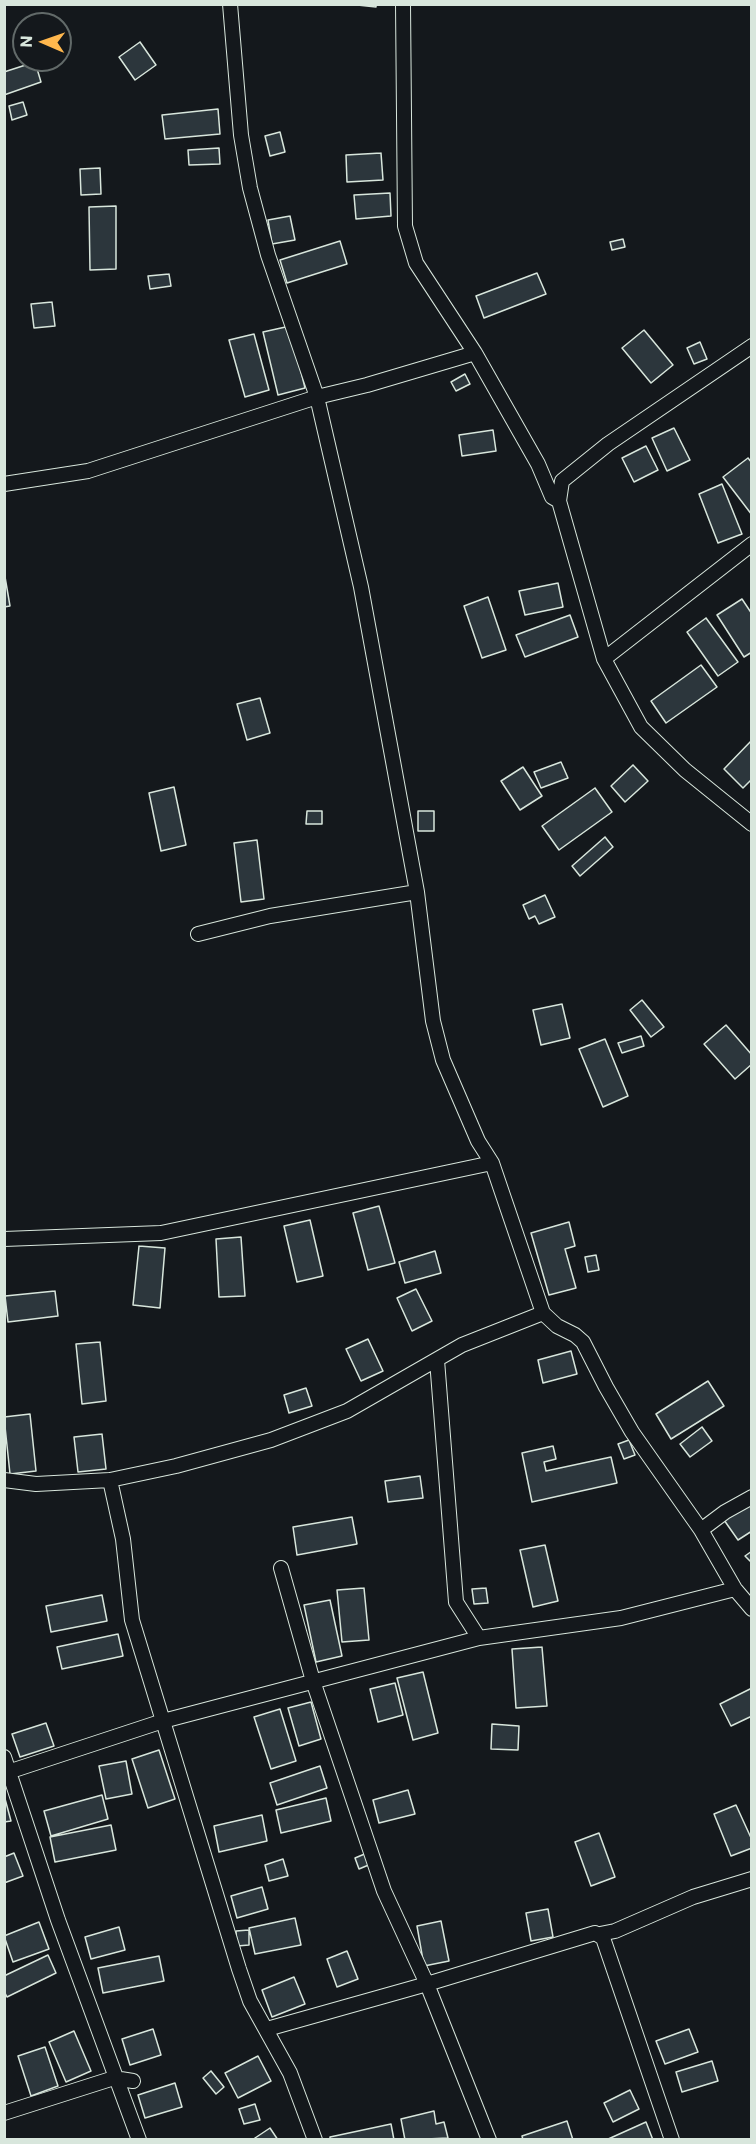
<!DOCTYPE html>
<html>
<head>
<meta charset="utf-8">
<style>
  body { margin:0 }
  #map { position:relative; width:756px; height:2144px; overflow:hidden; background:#14181c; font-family:Commissioner,sans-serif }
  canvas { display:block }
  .frame { position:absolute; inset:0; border:6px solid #d8e6dc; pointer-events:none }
  .north { position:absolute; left:12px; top:12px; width:60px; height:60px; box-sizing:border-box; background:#14181c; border:2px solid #626a69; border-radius:50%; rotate:272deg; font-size:16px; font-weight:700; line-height:24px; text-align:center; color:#d8e6dc }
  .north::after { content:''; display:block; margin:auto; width:21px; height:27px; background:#ffb74d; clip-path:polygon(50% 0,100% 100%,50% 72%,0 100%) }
</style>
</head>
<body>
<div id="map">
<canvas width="756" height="2144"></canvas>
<div class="frame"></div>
<div class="north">N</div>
</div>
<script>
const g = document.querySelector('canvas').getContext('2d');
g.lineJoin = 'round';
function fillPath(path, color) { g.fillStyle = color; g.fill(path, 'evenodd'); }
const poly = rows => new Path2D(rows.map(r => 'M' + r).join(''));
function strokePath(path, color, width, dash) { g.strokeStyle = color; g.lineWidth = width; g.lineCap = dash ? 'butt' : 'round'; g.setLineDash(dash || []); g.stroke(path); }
const building = poly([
  [348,4,376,4,376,7,348,4],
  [140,42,156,65,135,80,119,57,140,42],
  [35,62,41,82,4,95,4,72,35,62],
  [23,102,27,115,12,120,9,106,23,102],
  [218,109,220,134,165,139,162,115,218,109],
  [280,132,285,152,270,156,265,136,280,132],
  [219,148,220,164,189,165,188,150,219,148],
  [381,153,383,180,347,182,346,155,381,153],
  [100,168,101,194,81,195,80,169,100,168],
  [390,193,391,216,356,219,354,195,390,193],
  [116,206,116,269,90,270,89,207,116,206],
  [290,216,295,240,272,244,268,220,290,216],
  [623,239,625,247,612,250,610,242,623,239],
  [340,241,347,264,287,283,280,260,340,241],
  [537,273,546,294,484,318,476,296,537,273],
  [169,274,171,286,150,289,148,276,169,274],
  [52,302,55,326,34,328,31,304,52,302],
  [290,326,305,388,278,395,263,332,290,326],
  [644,330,673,365,651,383,622,348,644,330],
  [254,334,269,390,245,397,229,340,254,334],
  [700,342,707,359,694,364,687,348,700,342],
  [465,374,470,384,456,391,451,382,465,374],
  [674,428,690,460,667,471,652,438,674,428],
  [493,430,496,451,462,456,459,435,493,430],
  [646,446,658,470,634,482,622,458,646,446],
  [748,458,752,463,752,515,723,477,748,458],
  [722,484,742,534,718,543,699,494,722,484],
  [4,571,10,606,4,607,4,571],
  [558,583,563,607,525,615,519,591,558,583],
  [488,597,506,650,482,658,464,606,488,597],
  [742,599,752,614,752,652,744,657,717,615,742,599],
  [570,615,578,637,525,657,516,635,570,615],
  [706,618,738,662,718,676,687,632,706,618],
  [701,665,717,687,666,723,651,701,701,665],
  [260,698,270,733,247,740,237,704,260,698],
  [752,740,752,779,743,788,724,769,752,740],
  [561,762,568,778,541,788,534,772,561,762],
  [633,765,648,781,625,802,611,786,633,765],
  [523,767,542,796,520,810,501,781,523,767],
  [174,787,186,845,161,851,149,793,174,787],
  [595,788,612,812,559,850,542,826,595,788],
  [307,811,322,811,322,824,306,824,307,811],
  [418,811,434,811,434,831,418,831,418,811],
  [605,837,613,847,580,876,572,866,605,837],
  [257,840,264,899,241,902,234,843,257,840],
  [545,895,555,917,539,924,535,916,529,919,523,905,545,895],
  [642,1000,664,1027,651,1037,630,1010,642,1000],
  [562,1004,570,1038,541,1045,533,1010,562,1004],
  [726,1025,752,1055,752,1064,735,1079,704,1044,726,1025],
  [641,1036,644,1046,622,1053,618,1043,641,1036],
  [605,1039,628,1096,603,1107,579,1049,605,1039],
  [379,1206,395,1263,368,1270,353,1213,379,1206],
  [310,1220,323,1276,297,1282,284,1226,310,1220],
  [569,1222,575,1246,565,1249,576,1288,549,1295,531,1233,569,1222],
  [241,1237,245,1296,219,1297,216,1239,241,1237],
  [139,1246,165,1248,160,1308,133,1305,139,1246],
  [435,1251,441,1273,405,1283,399,1262,435,1251],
  [596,1255,599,1270,588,1272,585,1257,596,1255],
  [416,1289,432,1321,412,1331,397,1298,416,1289],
  [55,1291,58,1316,8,1322,5,1296,55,1291],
  [368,1339,383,1371,361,1381,346,1349,368,1339],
  [100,1342,106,1401,82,1404,76,1344,100,1342],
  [571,1351,577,1374,543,1383,538,1360,571,1351],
  [708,1381,724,1406,671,1439,656,1414,708,1381],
  [306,1388,312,1406,289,1413,284,1395,306,1388],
  [30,1414,36,1471,10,1474,4,1417,30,1414],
  [702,1427,712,1441,690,1457,680,1444,702,1427],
  [102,1434,106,1469,78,1472,74,1437,102,1434],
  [629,1440,635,1455,624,1459,618,1444,629,1440],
  [553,1446,556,1459,544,1462,546,1471,611,1457,617,1483,532,1502,522,1453,553,1446],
  [420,1476,423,1498,388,1502,385,1481,420,1476],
  [752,1502,752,1531,738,1540,724,1520,752,1502],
  [352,1517,357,1544,297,1555,293,1527,352,1517],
  [545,1545,558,1601,533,1607,520,1550,545,1545],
  [752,1551,752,1563,745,1556,752,1551],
  [364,1588,369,1640,342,1642,337,1590,364,1588],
  [486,1588,488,1603,474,1604,472,1589,486,1588],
  [102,1595,107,1621,51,1632,46,1606,102,1595],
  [330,1600,342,1656,316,1662,304,1605,330,1600],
  [118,1634,123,1656,62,1669,57,1647,118,1634],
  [542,1647,547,1706,516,1708,512,1649,542,1647],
  [423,1672,438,1733,413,1740,397,1678,423,1672],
  [395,1683,403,1715,378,1722,370,1689,395,1683],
  [752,1688,752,1716,731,1726,720,1704,752,1688],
  [311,1702,321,1739,299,1746,288,1708,311,1702],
  [280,1709,296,1761,271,1769,254,1717,280,1709],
  [46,1723,54,1746,20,1757,12,1734,46,1723],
  [492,1724,519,1726,518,1750,491,1749,492,1724],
  [159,1750,175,1799,148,1808,132,1759,159,1750],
  [126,1761,132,1794,106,1799,99,1766,126,1761],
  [320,1766,327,1788,277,1805,270,1783,320,1766],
  [408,1790,415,1814,379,1823,373,1800,408,1790],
  [4,1795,11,1821,4,1822,4,1795],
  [102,1795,108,1819,51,1836,44,1811,102,1795],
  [326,1798,331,1821,281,1833,276,1810,326,1798],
  [736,1805,752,1840,752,1848,731,1856,714,1814,736,1805],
  [262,1815,267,1841,219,1852,214,1826,262,1815],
  [111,1825,116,1850,55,1862,50,1837,111,1825],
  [599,1833,615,1877,591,1886,575,1842,599,1833],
  [14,1853,23,1876,4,1883,4,1857,14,1853],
  [367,1853,371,1864,359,1869,355,1858,367,1853],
  [283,1859,288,1876,269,1881,265,1865,283,1859],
  [262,1887,268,1909,237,1918,231,1896,262,1887],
  [548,1909,553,1937,531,1941,526,1913,548,1909],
  [295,1918,301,1945,255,1954,249,1928,295,1918],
  [441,1921,449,1961,424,1966,417,1926,441,1921],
  [39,1922,49,1949,13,1962,4,1936,39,1922],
  [119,1927,125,1950,91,1959,85,1937,119,1927],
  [249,1930,249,1945,237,1946,236,1931,249,1930],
  [347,1951,358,1979,337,1987,327,1959,347,1951],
  [48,1955,56,1973,7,1997,4,1991,4,1976,48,1955],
  [159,1956,164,1981,103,1993,98,1968,159,1956],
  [294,1977,305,2004,272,2017,262,1990,294,1977],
  [153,2029,161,2055,130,2065,122,2039,153,2029],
  [689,2029,698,2052,665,2064,656,2041,689,2029],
  [74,2031,91,2071,66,2082,49,2042,74,2031],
  [45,2047,58,2086,31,2096,18,2056,45,2047],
  [258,2056,271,2081,238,2098,225,2073,258,2056],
  [712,2061,718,2081,682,2092,676,2072,712,2061],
  [211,2071,224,2087,216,2094,203,2078,211,2071],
  [175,2083,182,2107,145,2118,138,2095,175,2083],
  [630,2090,639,2109,613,2122,604,2103,630,2090],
  [255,2104,260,2120,244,2124,239,2109,255,2104],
  [434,2111,436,2124,444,2122,448,2138,405,2140,401,2119,434,2111],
  [567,2121,573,2140,523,2140,522,2136,567,2121],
  [646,2122,653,2140,606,2140,646,2122],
  [391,2124,394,2140,330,2140,330,2137,391,2124],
  [270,2128,278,2140,252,2140,270,2128]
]);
fillPath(building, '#2c363c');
strokePath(building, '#d8e6dc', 1.5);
const minor = poly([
  [230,4,241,135,250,188,268,255,317,397,361,587,417,892,433,1021,443,1060,478,1141,492,1163,543,1313,557,1326,575,1335,583,1342,606,1387,632,1432,701,1530,735,1589,752,1609],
  [403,4,405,226,416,263,475,353],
  [752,346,608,444,562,481,559,501,604,659,641,727,685,770,752,824],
  [4,484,88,471,317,397,367,385,475,353,538,464,552,497,559,501],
  [604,659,752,544],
  [198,934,270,916,417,892],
  [4,1239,161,1233,492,1163],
  [437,1360,456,1602,479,1638],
  [4,1480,36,1484,110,1480,176,1466,271,1440,347,1411,462,1345,543,1313],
  [110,1480,123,1539,132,1620,239,1969,250,2001,290,2073,315,2140],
  [701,1530,725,1512,752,1497],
  [281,1568,313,1681,384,1891,427,1984,489,2140],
  [4,1757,58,1920,139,2140],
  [8,1772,163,1721,479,1638,621,1618,735,1589],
  [600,1934,615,1931,693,1897,752,1879],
  [267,2029,427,1984,595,1933,603,1938,672,2140],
  [4,2113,114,2078,133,2081]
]);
strokePath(minor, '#d8e6dc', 16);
strokePath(minor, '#14181c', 14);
</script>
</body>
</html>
